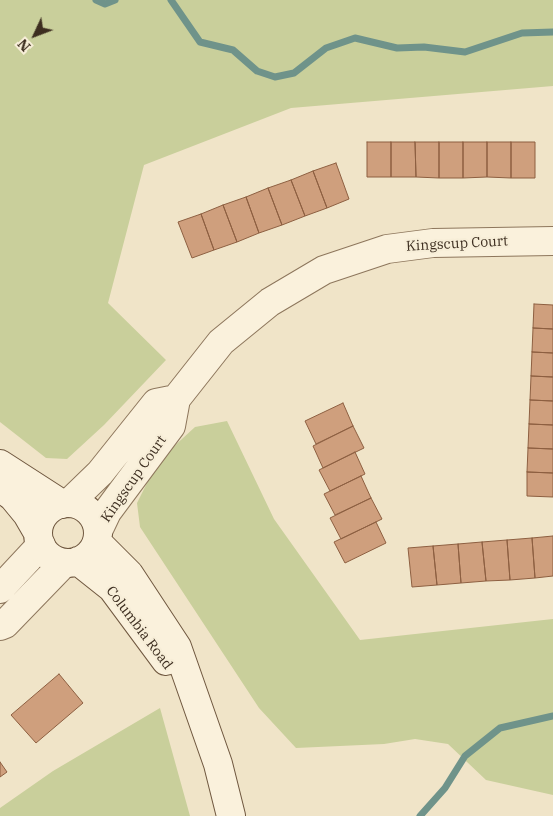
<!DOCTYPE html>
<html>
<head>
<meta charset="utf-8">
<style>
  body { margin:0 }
  #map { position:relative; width:553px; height:816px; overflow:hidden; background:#f0e4c8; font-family:"IBM Plex Serif",serif }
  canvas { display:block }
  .north { position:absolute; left:10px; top:10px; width:50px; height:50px; -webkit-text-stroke:4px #f7eed8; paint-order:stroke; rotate:227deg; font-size:14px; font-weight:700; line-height:20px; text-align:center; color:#3d2e20 }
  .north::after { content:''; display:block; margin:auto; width:18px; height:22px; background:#3d2e20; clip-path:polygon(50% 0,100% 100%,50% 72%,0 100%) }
</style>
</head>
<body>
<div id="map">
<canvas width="553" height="816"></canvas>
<div class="north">N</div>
</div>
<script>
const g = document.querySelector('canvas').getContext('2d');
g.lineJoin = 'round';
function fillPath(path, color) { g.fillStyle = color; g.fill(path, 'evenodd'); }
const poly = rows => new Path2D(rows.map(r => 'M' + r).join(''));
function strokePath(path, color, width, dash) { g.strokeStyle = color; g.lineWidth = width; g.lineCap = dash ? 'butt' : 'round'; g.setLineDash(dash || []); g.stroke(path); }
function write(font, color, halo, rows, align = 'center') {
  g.font = font + ' "IBM Plex Serif",serif'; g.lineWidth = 4.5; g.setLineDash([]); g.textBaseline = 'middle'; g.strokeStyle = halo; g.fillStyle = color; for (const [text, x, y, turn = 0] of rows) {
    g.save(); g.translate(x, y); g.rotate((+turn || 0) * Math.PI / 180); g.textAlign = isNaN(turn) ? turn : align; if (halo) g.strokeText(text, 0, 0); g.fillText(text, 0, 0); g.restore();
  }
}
fillPath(poly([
  [0,0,553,0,553,86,291,108,144,165,108,303,166,360,104,425,67,459,46,458,0,422],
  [227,421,274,519,360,640,553,619,553,795,486,780,448,744,415,739,384,744,296,748,259,708,140,527,137,503,158,461,195,427],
  [160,708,190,816,0,816,0,808,53,771]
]), '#c9cf9b');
strokePath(poly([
  [96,0,105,4,115,0],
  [171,0,200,42,233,50,257,71,275,77,294,73,326,48,355,38,397,48,424,47,465,52,522,33,553,32],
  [420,816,445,788,465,756,500,728,553,716]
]), '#6f938a', 7);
const building = poly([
  [367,142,391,142,391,177,367,177,367,142],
  [391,142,415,142,416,177,391,177,391,142],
  [415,142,439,142,439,178,416,177,415,142],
  [439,142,463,142,463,178,439,178,439,142],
  [463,142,487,142,487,177,463,178,463,142],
  [487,142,511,142,511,178,487,177,487,142],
  [511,142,535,142,535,178,511,178,511,142],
  [336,163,349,199,327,208,313,171,336,163],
  [313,171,327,208,305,216,291,180,313,171],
  [291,180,305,216,282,225,268,188,291,180],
  [268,188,282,225,259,233,246,197,268,188],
  [246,197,259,233,237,242,223,205,246,197],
  [223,205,237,242,214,250,201,214,223,205],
  [201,214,214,250,192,258,178,222,201,214],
  [534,304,553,305,553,329,533,328,534,304],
  [533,328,553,329,553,353,532,352,533,328],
  [532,352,553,353,553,377,531,376,532,352],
  [531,376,553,377,553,401,530,400,531,376],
  [530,400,553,401,553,425,529,424,530,400],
  [343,403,353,426,316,444,305,421,343,403],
  [529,424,553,425,553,449,528,448,529,424],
  [353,426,364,448,323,468,313,446,353,426],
  [528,448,553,449,553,473,527,472,528,448],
  [355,452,365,474,330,491,319,470,355,452],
  [527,472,553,473,553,497,527,496,527,472],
  [361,476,371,498,335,515,324,494,361,476],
  [371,498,382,519,341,539,330,518,371,498],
  [376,522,386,543,345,563,334,542,376,522],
  [553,536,553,576,535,578,532,538,553,536],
  [532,538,535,578,510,580,507,540,532,538],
  [507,540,510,580,486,581,482,542,507,540],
  [482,542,486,581,461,583,458,544,482,542],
  [458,544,461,583,437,585,433,546,458,544],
  [433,546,437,585,412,587,408,548,433,546],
  [59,674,83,703,36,743,11,715,59,674],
  [0,762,7,772,0,777,0,762]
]);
fillPath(building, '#cf9f7d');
strokePath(building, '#8d5f41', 1);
const street = poly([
  [69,503,100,473,156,403,176,399],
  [98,531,107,512,171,426,176,399,221,342,270,302,324,270,387,249,433,243,553,241],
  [0,589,41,545],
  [0,626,5,624,64,563]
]);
const secondary = poly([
  [0,464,62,504],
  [0,487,13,497,27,514,38,533],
  '38 533a30 30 0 1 1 60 0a30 30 0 1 1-60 0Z',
  [97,542,129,574,177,647,218,764,231,816],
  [78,561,112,588,166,661]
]);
strokePath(street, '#8d765c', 30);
strokePath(secondary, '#6f573f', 30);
strokePath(street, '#faf1dc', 28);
strokePath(secondary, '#faf1dc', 28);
write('14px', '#3d2e20', '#f7eed8', [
  ["Kingscup Court",457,244,-3],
  ["Kingscup Court",134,479,-55],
  ["Columbia Road",139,628,53]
]);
</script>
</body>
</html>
